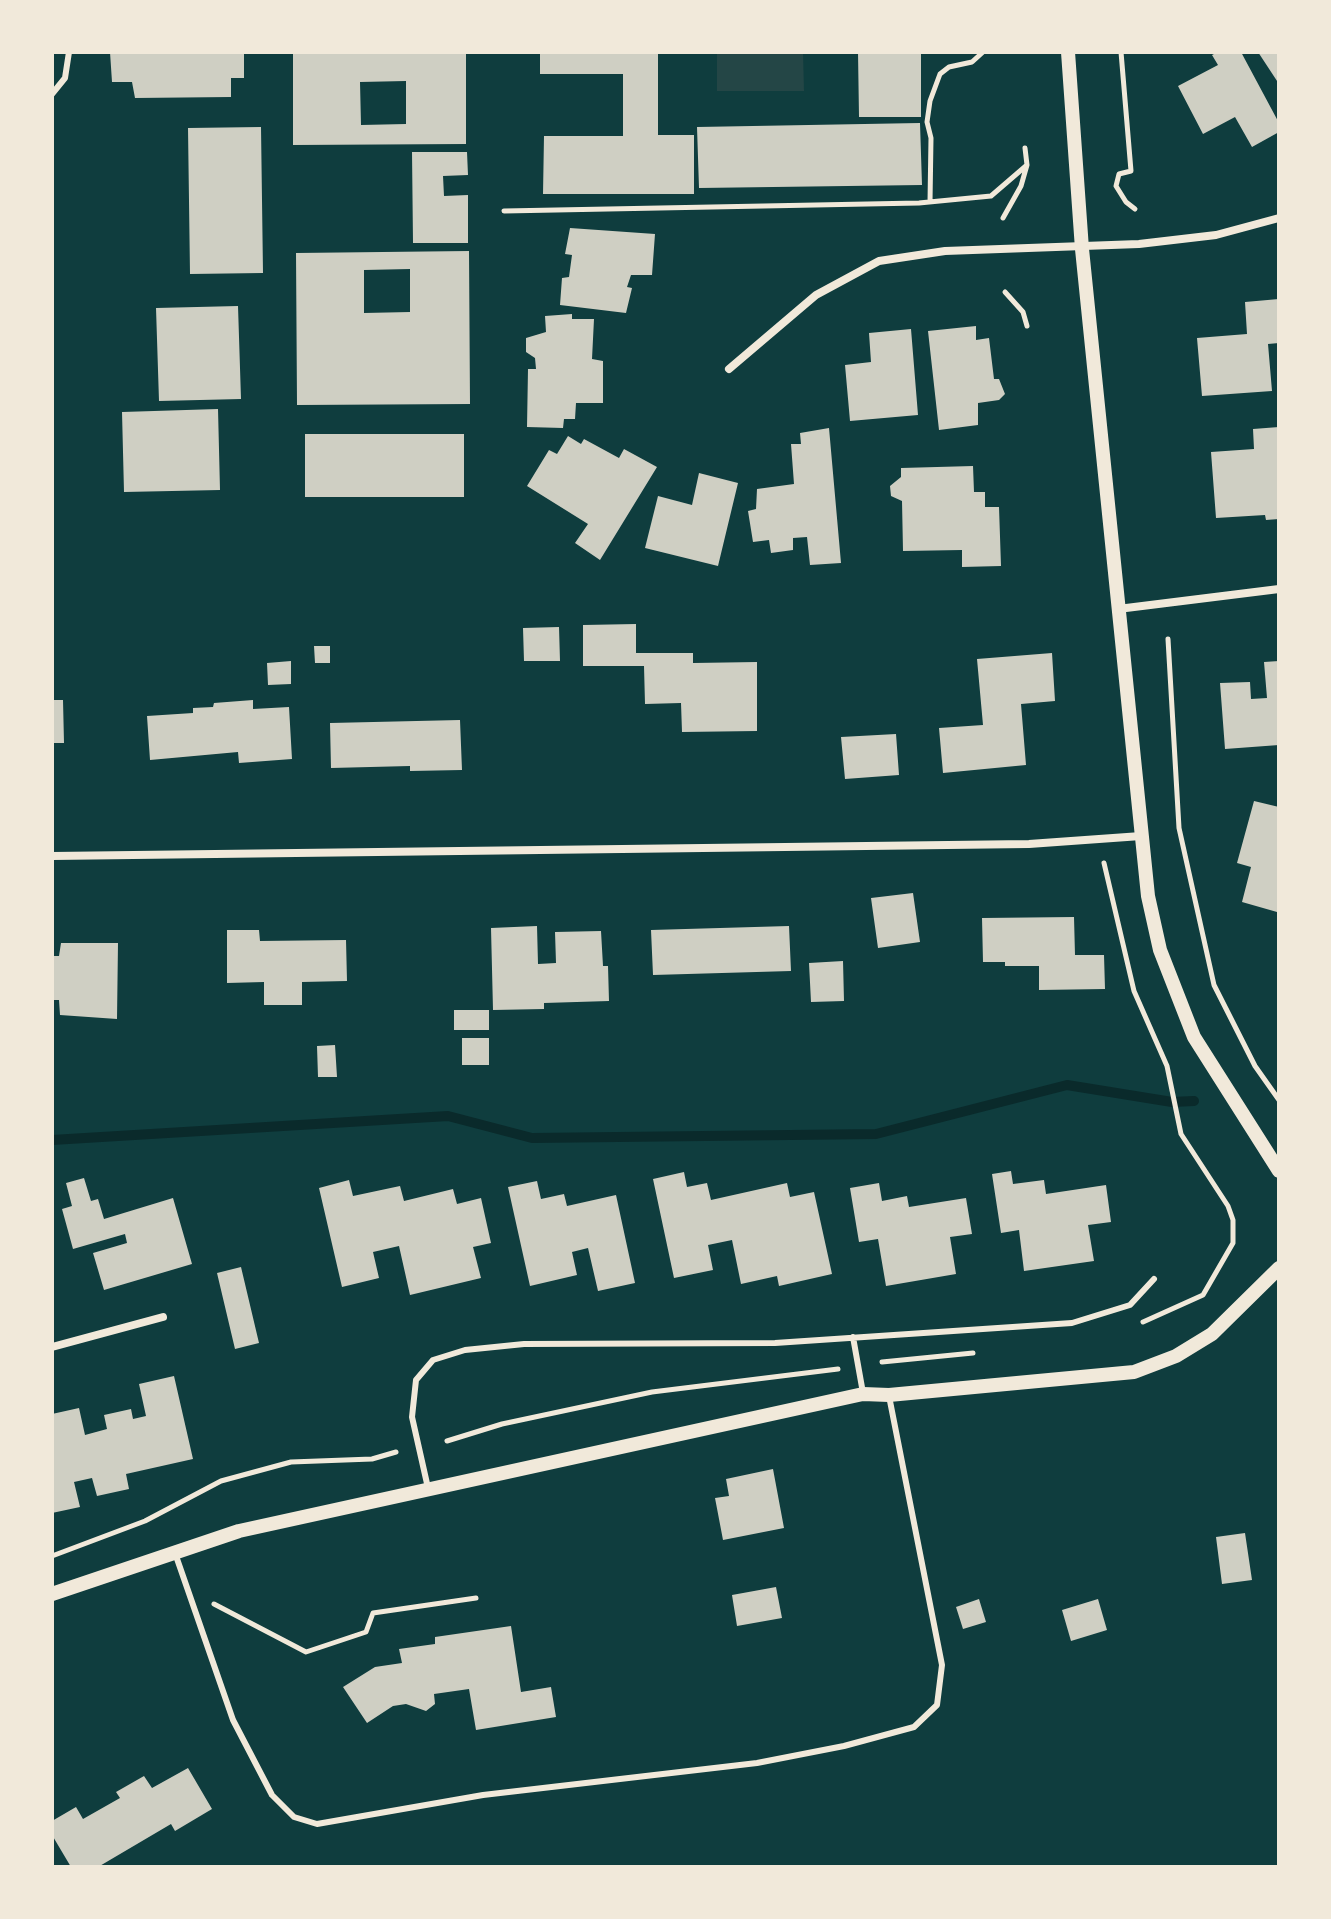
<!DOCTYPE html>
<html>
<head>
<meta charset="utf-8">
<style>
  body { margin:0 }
  #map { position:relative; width:1331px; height:1919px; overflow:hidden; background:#0f3d3e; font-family:"Nunito Sans",sans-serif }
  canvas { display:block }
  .frame { position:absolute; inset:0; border:54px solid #f1e9da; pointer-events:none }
</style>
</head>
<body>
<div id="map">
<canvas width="1331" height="1919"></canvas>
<div class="frame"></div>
</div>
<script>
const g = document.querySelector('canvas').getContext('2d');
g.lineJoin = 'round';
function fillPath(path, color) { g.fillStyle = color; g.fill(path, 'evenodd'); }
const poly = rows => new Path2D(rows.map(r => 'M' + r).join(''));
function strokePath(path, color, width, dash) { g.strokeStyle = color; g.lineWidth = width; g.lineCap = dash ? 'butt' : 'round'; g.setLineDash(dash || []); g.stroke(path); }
fillPath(poly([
  [717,52,803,52,804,91,717,91]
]), '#244646');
strokePath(poly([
  [52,1140,448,1116,532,1138,876,1134,1067,1085,1172,1102,1194,1101]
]), '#0a2a2b', 10);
fillPath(poly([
  [110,52,244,52,244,78,231,78,231,97,135,98,132,82,112,82],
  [293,52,466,52,466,144,293,145],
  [406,81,406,124,361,125,360,82],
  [540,52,658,52,658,135,694,135,694,194,543,194,544,136,623,136,623,74,540,74],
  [858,52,921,52,921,117,859,117],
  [1218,52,1241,52,1279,123,1279,132,1252,147,1235,117,1203,134,1178,86,1218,65,1212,55],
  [1258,52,1279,52,1279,84],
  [920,123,922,185,699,188,697,127],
  [261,127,263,273,190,274,188,128],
  [412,152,467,152,468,175,443,176,444,196,468,195,468,243,413,243],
  [570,228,655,234,652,275,631,275,627,287,632,288,626,313,560,305,562,278,569,277,572,255,565,254],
  [469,251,470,404,297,405,296,253],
  [410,269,410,312,364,313,364,270],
  [1279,299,1279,343,1268,344,1272,391,1202,396,1197,338,1247,334,1245,302],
  [238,306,241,399,159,401,156,308],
  [572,314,572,319,594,319,592,359,603,361,603,403,576,403,575,419,564,419,563,428,527,427,528,369,536,369,535,358,526,352,526,338,546,332,545,316],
  [976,326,976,340,989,338,994,379,999,379,1005,394,999,400,978,403,978,425,939,430,928,331],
  [911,329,918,415,850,421,845,365,871,362,869,333],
  [218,409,220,490,124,492,122,412],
  [1279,427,1279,519,1266,520,1265,515,1216,518,1211,452,1254,449,1253,429],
  [829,428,841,563,810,565,807,537,793,538,793,550,771,553,769,540,753,542,748,511,756,509,757,489,794,484,791,444,801,444,800,433],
  [305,434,464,434,464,497,305,497],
  [568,436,581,444,584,439,619,458,624,449,657,467,600,560,575,543,588,524,527,486,549,450,557,454],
  [973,466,974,492,985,492,985,507,999,507,1001,566,962,567,962,550,903,551,902,501,891,496,890,486,901,477,901,468],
  [699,473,738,483,718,566,645,548,658,496,692,505],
  [636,624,636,653,693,653,693,663,757,662,757,731,682,732,681,703,645,704,644,666,583,666,583,625],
  [559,627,560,661,524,661,523,628],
  [314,646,330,646,330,663,315,663],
  [1052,653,1055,701,1021,704,1026,765,943,773,939,728,983,725,977,659],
  [291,661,291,684,268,685,267,663],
  [1279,661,1279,745,1225,749,1220,683,1250,682,1251,699,1267,698,1264,662],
  [52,700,63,700,64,743,52,743],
  [253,700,253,709,289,707,292,759,239,763,238,752,150,760,147,716,193,713,193,708,213,707,214,703],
  [460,720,462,770,410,771,410,766,331,768,330,723],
  [896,734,899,775,845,779,841,737],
  [1254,801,1279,807,1277,912,1242,902,1251,867,1237,863],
  [913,893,920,942,878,948,871,898],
  [1074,917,1075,955,1104,955,1105,989,1039,990,1039,966,1005,966,1005,962,983,962,982,918],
  [537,926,538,964,556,963,555,932,601,931,603,966,608,966,609,1001,544,1003,544,1009,493,1010,491,928],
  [789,926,791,971,653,975,651,930],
  [227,930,259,930,260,941,346,940,347,981,302,982,302,1005,264,1005,264,982,227,983],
  [61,943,118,943,117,1019,60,1015,59,1000,52,1000,52,956,59,956],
  [843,961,844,1001,811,1002,809,963],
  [454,1010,489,1010,489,1030,454,1030],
  [462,1038,489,1038,489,1065,462,1065],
  [335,1045,337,1077,318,1077,317,1046],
  [1011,1171,1013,1184,1044,1180,1046,1194,1106,1185,1111,1222,1088,1225,1094,1261,1024,1271,1019,1230,1001,1233,992,1174],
  [684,1172,687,1187,707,1183,711,1200,787,1183,790,1197,814,1192,832,1274,779,1286,777,1276,741,1284,732,1240,708,1245,713,1270,674,1278,653,1179],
  [84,1178,91,1201,98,1199,104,1219,173,1198,192,1264,104,1290,93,1253,127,1243,125,1234,73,1249,62,1209,72,1206,66,1183],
  [349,1180,353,1196,400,1186,404,1201,453,1189,457,1204,481,1198,491,1243,473,1247,481,1278,410,1295,399,1246,373,1252,379,1278,342,1287,319,1188],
  [537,1181,541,1199,564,1194,567,1206,616,1195,635,1283,598,1291,588,1248,572,1252,577,1275,530,1286,508,1187],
  [879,1183,882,1201,907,1196,909,1207,966,1198,972,1234,950,1237,956,1274,886,1286,878,1239,859,1242,850,1188],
  [241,1267,259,1343,235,1349,217,1273],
  [174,1376,193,1459,126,1474,129,1489,97,1496,92,1478,74,1482,80,1507,52,1513,52,1414,79,1408,85,1435,107,1429,104,1415,131,1409,133,1419,146,1416,139,1384],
  [773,1469,784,1528,723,1540,715,1498,729,1496,726,1479],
  [1245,1533,1252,1580,1222,1584,1216,1537],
  [776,1587,782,1618,737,1626,732,1595],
  [979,1599,986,1622,963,1629,956,1607],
  [1098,1599,1107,1630,1071,1641,1062,1610],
  [511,1626,521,1692,551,1687,556,1717,476,1730,469,1689,434,1694,435,1704,426,1711,406,1704,393,1706,367,1723,343,1687,375,1667,402,1663,399,1649,435,1644,435,1637],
  [188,1768,212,1809,175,1831,171,1824,98,1867,71,1867,52,1835,52,1821,76,1807,83,1819,120,1798,116,1792,144,1776,152,1788]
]), '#cfcfc3');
strokePath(poly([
  [1121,52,1131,171,1119,174,1116,186,1126,202,1135,209],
  [930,202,931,138,927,122,930,101,940,74,949,67,972,62,983,52],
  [504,211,919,203,991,196,1027,165],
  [1003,218,1021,186,1027,165,1025,148],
  [1005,292,1023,312,1027,326],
  [1168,639,1179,828,1214,985,1255,1066,1279,1100],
  [1104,863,1134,991,1167,1066,1181,1134,1228,1206,1233,1220,1233,1243,1203,1295,1143,1322],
  [882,1362,973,1353],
  [447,1441,502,1424,652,1392,838,1369],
  [52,1556,145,1521,221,1481,291,1462,372,1459,396,1452],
  [214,1604,306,1652,366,1632,373,1613,476,1598]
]), '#f1e9da', 5);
strokePath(poly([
  [52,94,65,78,69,52],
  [853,1337,863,1393],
  [428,1488,412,1417,416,1380,433,1360,465,1350,524,1344,775,1343,1072,1323,1130,1305,1154,1279],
  [175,1553,233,1720,272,1795,294,1817,317,1824,483,1795,757,1763,844,1746,914,1727,937,1705,942,1665,889,1396]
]), '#f1e9da', 6);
strokePath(poly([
  [729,369,816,295,879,261,945,251,1139,244,1216,235,1279,218],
  [1118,609,1279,589],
  [52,856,1029,844,1141,836],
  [52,1347,163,1317]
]), '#f1e9da', 8);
strokePath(poly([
  [1068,52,1082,249,1148,896,1160,950,1194,1037,1279,1171],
  [52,1594,239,1531,863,1394,889,1395,1134,1372,1176,1356,1212,1334,1279,1268]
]), '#f1e9da', 14);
</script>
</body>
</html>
